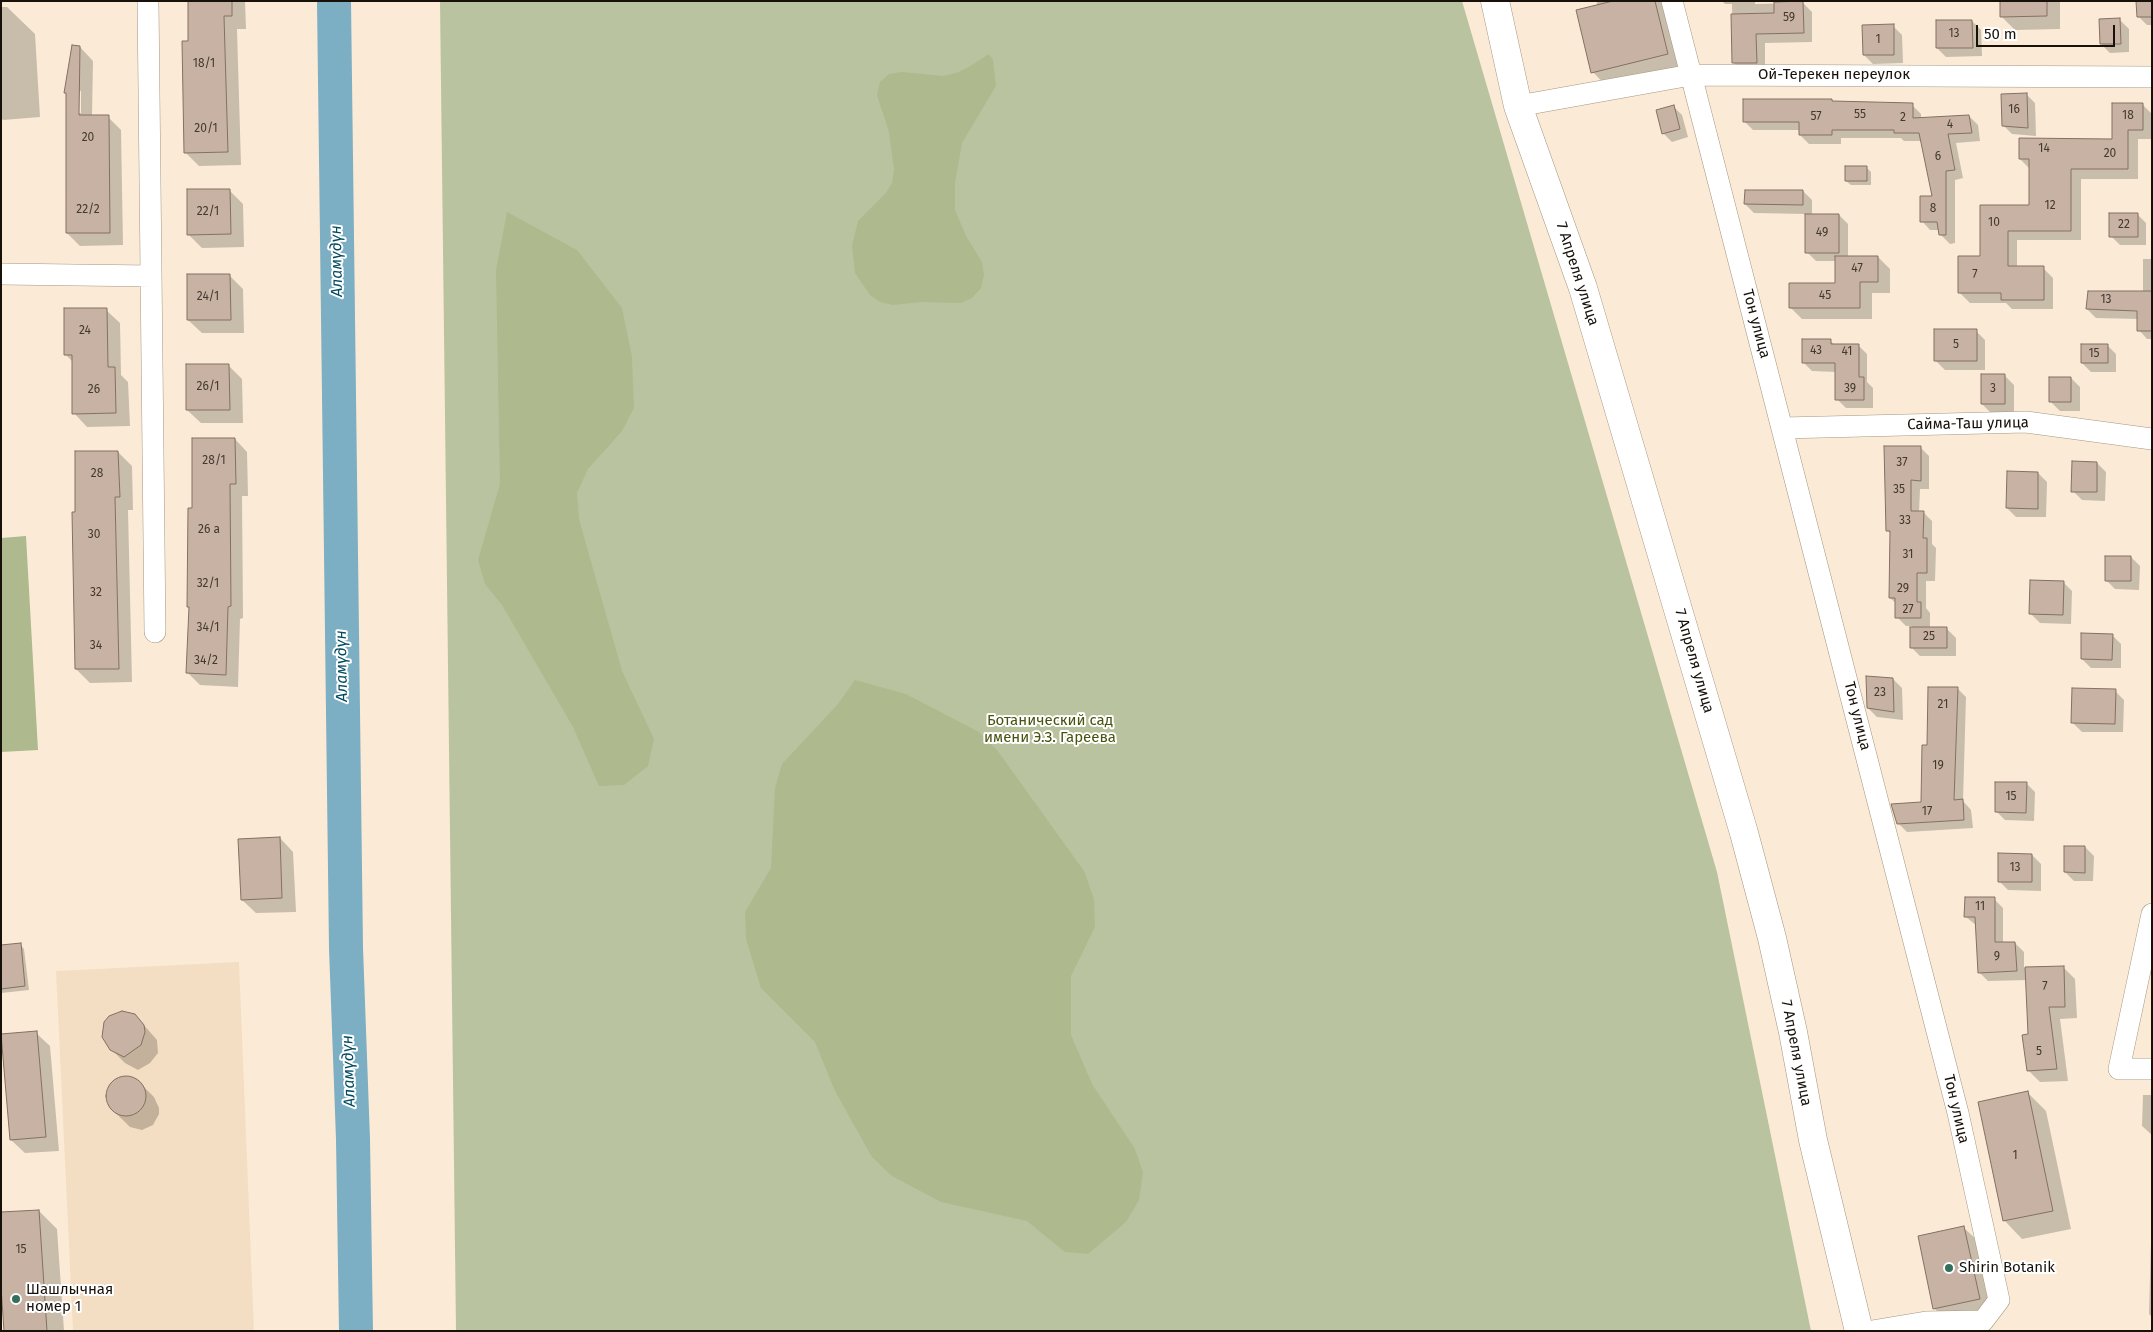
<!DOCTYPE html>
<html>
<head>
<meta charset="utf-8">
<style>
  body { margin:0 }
  #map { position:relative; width:2153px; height:1332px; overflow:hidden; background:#fbebd6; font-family:"Fira Sans",sans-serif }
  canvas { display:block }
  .frame { position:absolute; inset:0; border:2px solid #17110a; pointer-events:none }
  .scale { position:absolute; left:1976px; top:25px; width:139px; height:22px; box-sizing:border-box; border:2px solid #17110a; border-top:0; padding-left:6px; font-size:15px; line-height:18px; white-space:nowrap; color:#17110a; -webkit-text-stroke:4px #fff; paint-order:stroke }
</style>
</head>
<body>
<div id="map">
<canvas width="2153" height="1332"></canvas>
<div class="frame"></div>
<div class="scale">50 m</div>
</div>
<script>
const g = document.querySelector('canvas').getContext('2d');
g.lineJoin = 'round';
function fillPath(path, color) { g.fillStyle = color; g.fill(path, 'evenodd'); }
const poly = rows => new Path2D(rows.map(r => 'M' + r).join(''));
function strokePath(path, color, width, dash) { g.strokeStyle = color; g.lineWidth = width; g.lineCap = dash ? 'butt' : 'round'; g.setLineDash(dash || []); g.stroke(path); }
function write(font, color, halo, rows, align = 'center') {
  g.font = font + ' "Fira Sans",sans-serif'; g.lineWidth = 4; g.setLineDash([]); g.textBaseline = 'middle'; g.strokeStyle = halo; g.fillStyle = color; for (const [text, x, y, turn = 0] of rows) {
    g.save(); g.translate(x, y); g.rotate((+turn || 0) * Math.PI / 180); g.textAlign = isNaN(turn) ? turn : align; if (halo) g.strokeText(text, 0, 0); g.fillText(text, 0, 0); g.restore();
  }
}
fillPath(poly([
  [239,962,254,1331,73,1331,56,971]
]), '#f4dec3');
fillPath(poly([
  [440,1,1462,1,1717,872,1811,1331,456,1331]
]), '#bac39f');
fillPath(poly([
  [989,54,993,60,996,86,962,143,955,183,955,210,966,236,982,262,984,275,981,288,972,298,961,303,922,302,893,305,880,302,870,295,855,273,852,246,858,221,886,193,892,183,894,170,889,132,877,95,880,82,889,74,902,72,943,76,956,73,967,68],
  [507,212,577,250,622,308,632,357,634,408,622,431,588,469,577,493,579,519,622,671,654,739,648,766,624,785,599,786,573,727,502,605,485,584,478,560,500,484,496,270],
  [26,536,38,750,1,752,1,538],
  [855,680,906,694,979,732,997,750,1084,871,1094,899,1095,927,1071,976,1071,1035,1092,1084,1135,1149,1143,1172,1139,1200,1126,1222,1088,1254,1065,1252,1027,1221,941,1202,892,1176,872,1157,835,1091,815,1042,761,988,746,939,745,912,771,868,775,788,782,764,838,704]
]), '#aeb98d');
fillPath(poly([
  [190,1,245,1,246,29,237,29,241,165,199,166,185,152],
  [1597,1,1661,1,1669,10,1684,71,1609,89,1593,72],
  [1722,1,1755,1,1755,4,1803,3,1812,12,1812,42,1765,43,1765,71,1742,71,1733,62,1732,4,1725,4],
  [2001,1,2060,1,2060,29,2015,30,2002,17],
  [2152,1,2152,25,2147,25,2138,16],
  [1,7,7,7,35,34,40,117,3,120,1,118],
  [2120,20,2129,29,2129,52,2110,53,2101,44],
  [1972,21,1981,30,1982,56,1946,57,1937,48],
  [1893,26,1902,35,1903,63,1873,64,1864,55],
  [80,47,93,61,92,117,108,117,121,130,123,245,80,246,67,233,67,94,65,92],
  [81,90,81,113,78,113,78,96],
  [2026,94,2035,103,2036,136,2012,134,2003,125],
  [1832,100,1834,103,1912,105,1921,114,1921,119,1969,116,1978,125,1980,141,1956,143,1963,178,1955,180,1955,243,1950,244,1941,235,1940,230,1930,230,1922,221,1933,197,1922,141,1904,141,1901,138,1841,138,1841,144,1809,144,1800,135,1800,130,1753,130,1744,121],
  [2143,105,2152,114,2152,139,2138,139,2138,179,2081,179,2081,240,2017,240,2017,268,2043,268,2053,278,2053,309,2012,309,2006,303,1970,303,1960,293,1982,258,2030,207,2030,169,2020,159,2113,141],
  [1673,106,1682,115,1688,137,1672,142,1663,133],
  [1867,168,1871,172,1871,185,1851,185,1846,181],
  [229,190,243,204,244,247,202,248,188,234],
  [1803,191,1812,200,1812,215,1839,215,1848,224,1848,257,1878,257,1890,269,1890,293,1872,293,1872,319,1802,319,1790,307,1837,285,1837,261,1816,261,1807,252,1807,214,1754,213,1745,204],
  [2137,214,2146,223,2146,245,2120,245,2111,236],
  [2143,259,2152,259,2152,339,2147,339,2139,330,2139,319,2096,318,2087,309,2143,292],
  [229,275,243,289,244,333,202,333,188,320],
  [106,310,120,323,121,375,128,382,130,426,87,427,74,413,74,363,65,354],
  [1976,331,1985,340,1985,370,1945,370,1936,361],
  [1830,341,1835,345,1858,345,1867,354,1867,382,1873,388,1873,408,1846,408,1837,399,1837,372,1812,371,1803,362],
  [2107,345,2116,354,2116,372,2091,372,2082,363],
  [228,365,242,379,243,423,201,423,187,410],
  [2005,376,2014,385,2014,413,1991,413,1982,404],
  [2071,378,2080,387,2080,411,2060,411,2051,402],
  [235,439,247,452,248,496,242,496,243,618,240,619,238,687,200,685,187,672,190,609,188,607],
  [1920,447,1929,456,1929,489,1920,489,1919,512,1923,512,1932,521,1932,544,1936,548,1935,581,1926,581,1926,608,1930,613,1930,628,1947,629,1956,638,1956,656,1920,656,1911,647,1912,626,1906,626,1897,617,1897,604,1890,598,1891,534,1887,530],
  [118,452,132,466,133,510,128,510,132,682,90,683,76,669,77,513],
  [2097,463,2106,472,2105,501,2082,500,2073,491],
  [2038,473,2047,482,2046,517,2016,517,2007,508],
  [2131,557,2140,566,2139,590,2115,589,2106,580],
  [2063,582,2072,591,2071,624,2040,623,2031,614],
  [2112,635,2121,644,2121,668,2091,668,2082,659],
  [1893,679,1902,688,1903,720,1877,717,1868,708],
  [1957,688,1966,697,1963,801,1971,810,1973,828,1907,832,1898,823,1923,803,1929,746],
  [2115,691,2124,700,2123,732,2082,732,2073,723],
  [2026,783,2035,792,2034,821,2005,820,1996,811],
  [280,838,293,852,296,912,256,913,242,900],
  [2085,847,2094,856,2093,881,2074,881,2065,872],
  [2032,855,2041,864,2041,891,2008,890,1999,881],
  [1994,899,2003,908,2003,943,2015,943,2024,952,2024,968,2063,967,2075,979,2077,1018,2060,1019,2068,1081,2040,1082,2028,1070,2029,1036,2027,980,1988,981,1979,972,1977,926,1966,917],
  [20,944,24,949,29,990,1,993,1,946],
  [122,1012,135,1015,157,1040,158,1053,150,1063,138,1070,125,1063,106,1044,103,1030,110,1017],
  [36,1033,50,1046,59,1151,25,1153,11,1140],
  [126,1076,140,1083,154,1097,159,1108,159,1114,153,1125,142,1130,130,1127,125,1122,110,1108,106,1095,111,1083],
  [2028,1093,2046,1111,2071,1229,2022,1239,2004,1220],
  [2143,1095,2152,1095,2152,1135,2142,1126],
  [2152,1202,2152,1317,2149,1314],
  [39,1211,57,1229,64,1331,5,1331],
  [1964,1228,1978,1241,1993,1313,1948,1322,1935,1309]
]), '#0003');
strokePath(poly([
  [334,1,346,948,353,1139,356,1331]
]), '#7caec4', 34);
const building = poly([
  [188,1,232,1,232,16,224,16,228,152,184,153,182,41,188,41,188,1],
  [1613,1,1655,1,1668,54,1591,73,1576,10,1613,1],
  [1803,1,1804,33,1756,34,1757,63,1732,63,1731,14,1774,13,1774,2,1803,1],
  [2000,1,2047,1,2047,16,2000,17,2000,1],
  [2136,1,2152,1,2152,17,2137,17,2136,1],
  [2120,18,2121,44,2100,44,2099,19,2120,18],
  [1936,20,1972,20,1973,48,1936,48,1936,20],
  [1894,24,1894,55,1863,55,1862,25,1894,24],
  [72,45,80,46,79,115,109,115,110,233,66,233,66,93,64,93,72,45],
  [2027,93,2028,128,2002,126,2001,94,2027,93],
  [1743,99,1832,99,1832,101,1913,103,1913,118,1969,115,1972,133,1948,134,1955,170,1946,171,1946,235,1939,235,1937,222,1920,222,1920,196,1932,196,1919,133,1894,133,1894,130,1832,130,1832,135,1799,135,1799,122,1743,122,1743,99],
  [2112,103,2143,103,2143,130,2128,130,2128,169,2071,169,2071,231,2008,231,2008,266,2044,266,2044,300,2001,300,2001,293,1958,293,1958,256,1980,256,1980,205,2029,205,2029,159,2019,159,2019,138,2112,139,2112,103],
  [1674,105,1680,129,1662,134,1656,110,1674,105],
  [1845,166,1867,166,1867,181,1845,181,1845,166],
  [187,189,230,189,231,234,187,235,187,189],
  [1745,190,1803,190,1803,205,1744,204,1745,190],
  [2109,213,2138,213,2138,237,2109,237,2109,213],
  [1805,214,1839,214,1839,253,1805,253,1805,214],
  [1835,256,1878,256,1878,282,1860,282,1860,308,1789,308,1789,283,1835,283,1835,256],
  [187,274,230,274,231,320,187,320,187,274],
  [2088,291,2152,291,2152,331,2137,331,2137,311,2086,309,2088,291],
  [64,308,107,308,108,367,115,367,116,413,72,414,72,355,64,355,64,308],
  [1934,329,1977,329,1977,361,1934,361,1934,329],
  [1802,339,1831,339,1831,344,1859,344,1859,377,1864,377,1864,400,1835,400,1835,363,1802,363,1802,339],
  [2081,344,2108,344,2108,363,2081,363,2081,344],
  [186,364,229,364,230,410,186,410,186,364],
  [1981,374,2005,374,2005,404,1981,404,1981,374],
  [2049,377,2071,377,2071,402,2049,402,2049,377],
  [192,438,235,438,236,484,230,484,231,606,228,607,226,675,186,673,189,607,187,607,188,508,192,508,192,438],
  [1884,446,1921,446,1921,481,1911,480,1911,511,1924,511,1923,538,1927,538,1927,573,1917,573,1917,602,1921,602,1921,618,1895,618,1895,598,1889,598,1890,531,1886,531,1884,446],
  [75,451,118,451,120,497,115,497,119,669,75,669,72,512,75,512,75,451],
  [2072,461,2097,462,2097,492,2071,492,2072,461],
  [2007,471,2038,472,2038,509,2006,508,2007,471],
  [2105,556,2131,556,2131,581,2105,581,2105,556],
  [2030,580,2064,581,2063,615,2029,614,2030,580],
  [1910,627,1947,627,1947,648,1910,648,1910,627],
  [2081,633,2113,634,2112,660,2081,659,2081,633],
  [1866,676,1893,678,1894,712,1867,708,1866,676],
  [1928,687,1958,687,1954,800,1963,799,1964,820,1897,824,1891,804,1921,802,1922,745,1927,745,1928,687],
  [2072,688,2116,689,2115,724,2071,723,2072,688],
  [1995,782,2027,782,2026,813,1995,812,1995,782],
  [280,837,282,898,241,900,238,839,280,837],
  [2064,846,2085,846,2085,873,2064,872,2064,846],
  [1998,853,2032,854,2032,882,1998,882,1998,853],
  [1965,897,1995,897,1995,942,2015,942,2017,971,1978,973,1975,917,1964,917,1965,897],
  [21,943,25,986,1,989,1,945,21,943],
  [2064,966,2065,1007,2049,1007,2057,1069,2027,1071,2022,1035,2028,1034,2025,967,2064,966],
  [122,1011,135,1014,144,1025,145,1032,141,1045,124,1057,110,1050,102,1037,104,1022,109,1016,122,1011],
  [37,1031,46,1137,10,1140,1,1034,37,1031],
  '106 1096a20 20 0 1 1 40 0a20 20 0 1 1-40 0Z',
  [2028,1091,2053,1211,2003,1221,1978,1102,2028,1091],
  [39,1210,47,1331,4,1331,1,1287,1,1212,39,1210],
  [1964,1226,1980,1299,1933,1309,1918,1236,1964,1226]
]);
fillPath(building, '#c8b2a3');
strokePath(building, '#847062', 1);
const minor = poly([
  [148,1,155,632],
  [1672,1,1958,1113,1999,1300,1983,1321,1926,1322,1872,1331],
  [1518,106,1691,75,2152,77],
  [1,274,151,276],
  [1783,428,2026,422,2152,439],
  [2152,914,2119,1069,2152,1069]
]);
const major = poly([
  [1495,1,1518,106,1583,288,1744,833,1772,938,1793,1032,1813,1140,1859,1331]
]);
strokePath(minor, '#a59682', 22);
strokePath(major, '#a59682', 29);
strokePath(minor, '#fff', 21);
strokePath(major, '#fff', 28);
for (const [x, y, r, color] of [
  [1949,1268,5,"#336f5a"],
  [16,1299,5,"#336f5a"]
]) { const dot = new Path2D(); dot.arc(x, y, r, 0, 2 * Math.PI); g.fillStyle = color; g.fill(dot); strokePath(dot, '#fff', 2); }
write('12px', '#433930', null, [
  ["59",1789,18],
  ["13",1954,34],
  ["1",1878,40],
  ["18/1",204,64],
  ["16",2014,110],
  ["55",1860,115],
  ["18",2128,116],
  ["57",1816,117],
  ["2",1903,118],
  ["4",1950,125],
  ["20/1",206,129],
  ["20",88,138],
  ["14",2044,149],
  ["20",2110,154],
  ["6",1938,157],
  ["12",2050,206],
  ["8",1933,209],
  ["22/2",88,210],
  ["22/1",208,212],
  ["10",1994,223],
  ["22",2124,225],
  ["49",1822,233],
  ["47",1857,269],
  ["7",1975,275],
  ["45",1825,296],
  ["24/1",208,297],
  ["13",2106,300],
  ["24",85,331],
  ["5",1956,345],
  ["43",1816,351],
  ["41",1847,352],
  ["15",2094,354],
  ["26/1",208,387],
  ["39",1850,389],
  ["3",1993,389],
  ["26",94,390],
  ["28/1",214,461],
  ["37",1902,463],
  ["28",97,474],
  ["35",1899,490],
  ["33",1905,521],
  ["26 а",209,530],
  ["30",94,535],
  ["31",1908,555],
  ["32/1",208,584],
  ["29",1903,589],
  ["32",96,593],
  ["27",1908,610],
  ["34/1",208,628],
  ["25",1929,637],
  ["34",96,646],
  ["34/2",206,661],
  ["23",1880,693],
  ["21",1943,705],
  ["19",1938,766],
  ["15",2011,797],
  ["17",1927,812],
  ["13",2015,868],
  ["11",1980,907],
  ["9",1997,957],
  ["7",2045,987],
  ["5",2039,1052],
  ["1",2015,1156],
  ["15",21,1250]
]);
write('15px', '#17110a', '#fff', [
  ["Ой-Терекен переулок",1834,75],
  ["7 Апреля улица",1577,274,72],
  ["Тон улица",1756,324,75],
  ["Сайма-Таш улица",1968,424,-1],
  ["7 Апреля улица",1694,661,74],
  ["Тон улица",1857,716,76],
  ["7 Апреля улица",1796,1053,79],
  ["Тон улица",1956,1109,77]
]);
write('15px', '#48530d', '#fff', [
  ["Ботанический сад",1050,721],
  ["имени Э.З. Гареева",1050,738]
]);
write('15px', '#17110a', '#fff', [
  ["Shirin Botanik",1959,1268],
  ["Шашлычная",26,1290],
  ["номер 1",26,1307]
], 'left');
write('italic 16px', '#024a61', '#fff', [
  ["Аламүдүн",337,261,-91],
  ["Аламүдүн",342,666,-91],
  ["Аламүдүн",349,1071,-92]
]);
</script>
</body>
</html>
